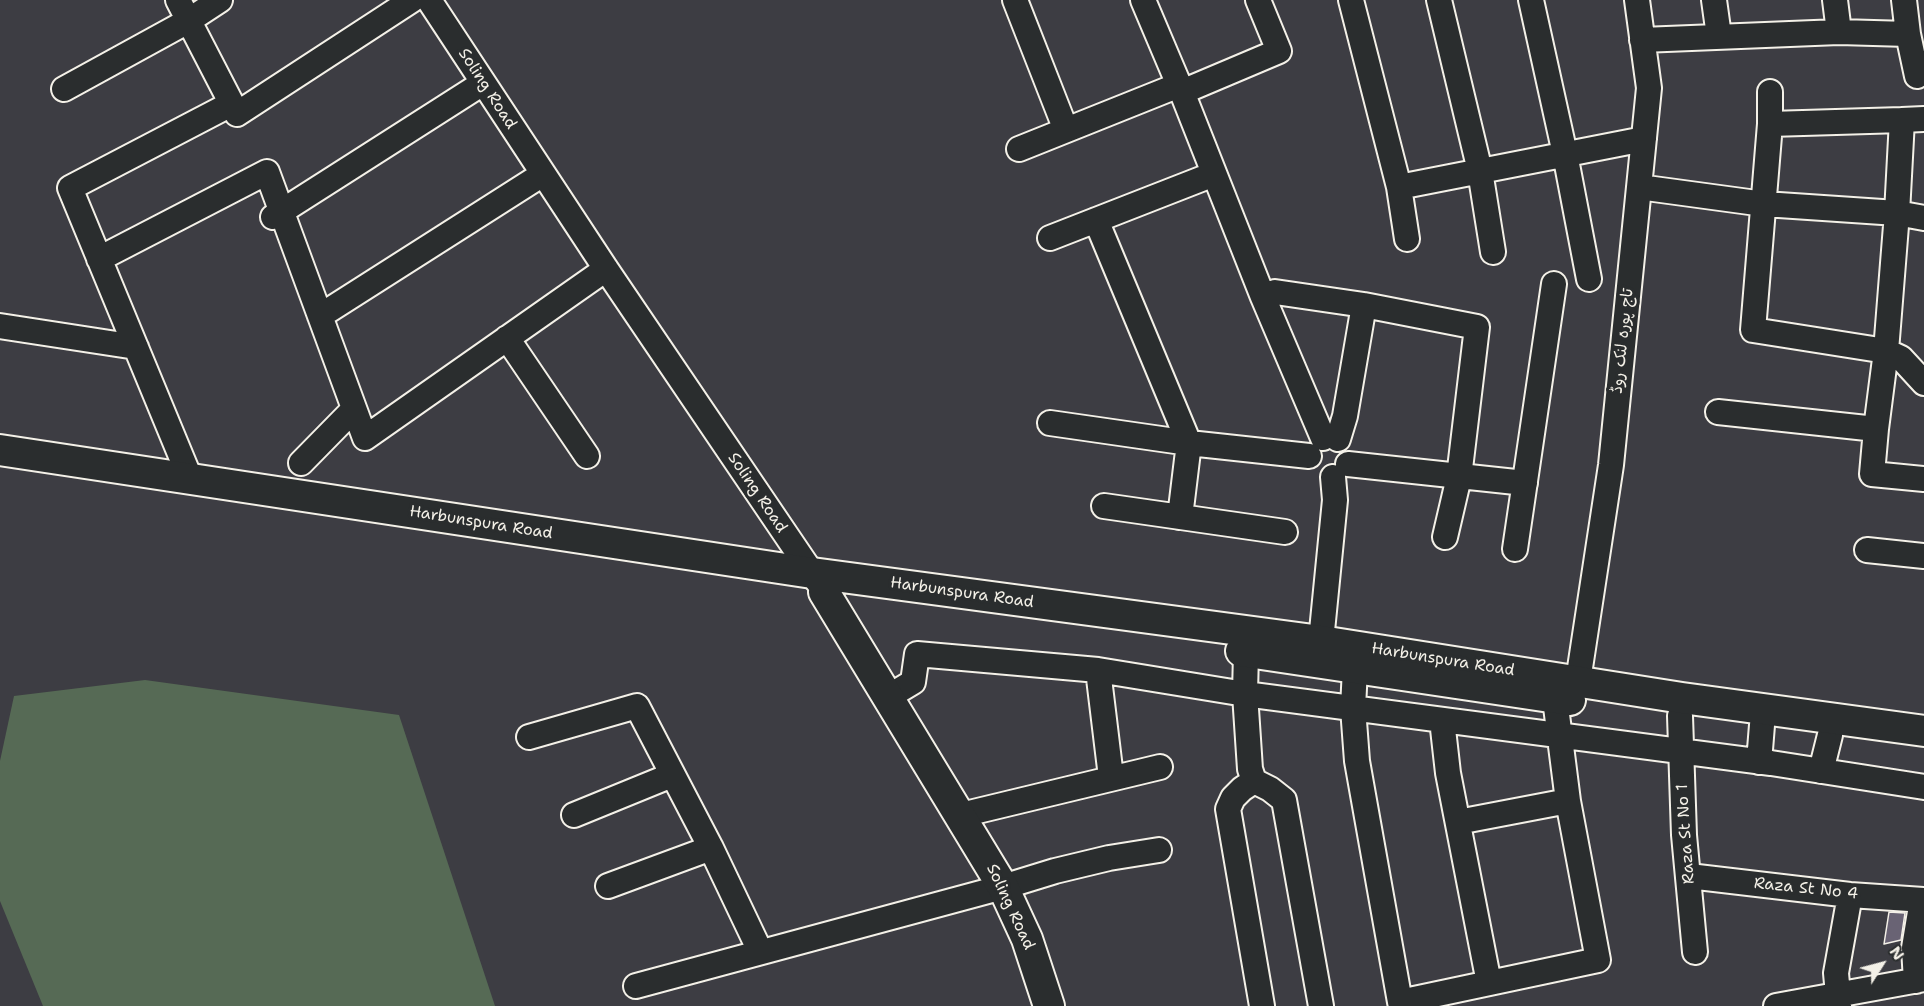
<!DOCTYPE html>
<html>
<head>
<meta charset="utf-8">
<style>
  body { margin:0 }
  #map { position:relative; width:1924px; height:1006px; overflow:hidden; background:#3d3d43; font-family:"Shantell Sans",sans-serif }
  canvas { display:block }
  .north { position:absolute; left:1852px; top:934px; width:60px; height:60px; -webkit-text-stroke:4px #2a2d2e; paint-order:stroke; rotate:54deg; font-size:16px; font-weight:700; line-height:24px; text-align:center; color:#f4f1e8 }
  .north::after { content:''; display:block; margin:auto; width:21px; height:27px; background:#f4f1e8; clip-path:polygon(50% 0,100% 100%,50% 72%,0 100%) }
</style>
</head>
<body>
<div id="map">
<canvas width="1924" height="1006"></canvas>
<div class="north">N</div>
</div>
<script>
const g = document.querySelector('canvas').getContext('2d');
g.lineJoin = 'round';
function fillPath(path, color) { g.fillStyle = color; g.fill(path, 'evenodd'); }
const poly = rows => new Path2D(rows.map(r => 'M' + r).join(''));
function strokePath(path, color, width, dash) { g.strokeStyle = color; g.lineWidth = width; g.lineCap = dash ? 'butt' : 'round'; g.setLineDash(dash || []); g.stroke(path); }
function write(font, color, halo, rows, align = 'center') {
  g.font = font + ' "Shantell Sans","Playpen Sans Arabic",sans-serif'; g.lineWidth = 6; g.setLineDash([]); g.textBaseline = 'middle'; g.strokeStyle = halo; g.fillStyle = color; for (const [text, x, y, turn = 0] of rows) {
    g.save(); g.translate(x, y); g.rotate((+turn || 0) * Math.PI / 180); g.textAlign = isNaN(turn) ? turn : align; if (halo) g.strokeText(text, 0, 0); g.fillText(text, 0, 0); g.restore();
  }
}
fillPath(poly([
  [145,680,399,715,495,1006,43,1006,0,901,0,761,14,696]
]), '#566a55');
const building = poly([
  [1889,912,1905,913,1901,940,1884,944,1889,912]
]);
fillPath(building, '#696374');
strokePath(building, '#f4f1e8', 1.5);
const minor = poly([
  [178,0,237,114,412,0],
  [429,0,606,269,818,582],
  [1015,0,1066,130],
  [1143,0,1182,92,1263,297,1323,438],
  [1351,0,1399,187,1407,239],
  [1439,0,1480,171,1493,252],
  [1531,0,1565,154,1589,279],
  [1714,0,1719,36],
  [1835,0,1839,32],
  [1908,34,1917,76],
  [1642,40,1839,32,1908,34,1904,0],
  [64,89,188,21,220,0],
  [1182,92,1279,51,1258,0],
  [1770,92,1770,124,1753,330,1886,351,1901,358,1924,383],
  [1902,120,1924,119],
  [1770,124,1902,120,1897,213,1924,218],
  [1019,149,1179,85],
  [1399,187,1644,139],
  [1639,187,1764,204,1897,213,1886,351,1876,429,1872,474,1924,479],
  [273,217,483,83],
  [1096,220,1189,443,1180,517],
  [1050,238,1214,174],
  [99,259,267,172,365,438,606,269],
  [1263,297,1275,292,1364,305,1477,327,1459,477,1445,537],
  [320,316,543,174],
  [0,326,136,347],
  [507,338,587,456],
  [1718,412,1876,429],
  [1050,423,1189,443,1309,456],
  [1338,439,1345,416,1364,305],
  [301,463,354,409],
  [1348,464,1525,483],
  [190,478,70,188,231,104],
  [1104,506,1285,532],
  [1515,549,1554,284],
  [1867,550,1924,556],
  [1321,641,1335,500,1333,477],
  [1246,652,1245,694,1250,769,1254,781,1270,789,1284,800,1321,1006],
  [1355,668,1353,708,1357,761,1400,1002,1598,960,1568,801,1555,699],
  [1098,670,1111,777],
  [1578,681,1611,465,1649,88,1637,0],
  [888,697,913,682,917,654,1098,670,1245,694,1771,763,1924,787],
  [1680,716,1684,835,1695,952],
  [1442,720,1448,773,1489,983],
  [529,737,637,706,711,848,760,951],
  [1759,762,1762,725],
  [1821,771,1830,735],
  [1254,781,1242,789,1233,798,1228,809,1262,1006],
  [574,815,672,775],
  [961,815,1160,767],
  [1458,822,1568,801],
  [1689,876,1850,895,1924,900],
  [608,886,711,848],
  [1916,981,1914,948,1922,900],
  [636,986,1003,887,1055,871,1109,858,1159,850],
  [1776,1006,1924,979],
  [1839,1006,1836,973,1850,895]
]);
const major = poly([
  [0,450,812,573,1321,641,1682,698,1924,731],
  [824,592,1003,887,1027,939,1049,1006],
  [1241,651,1570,700]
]);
strokePath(minor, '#f4f1e8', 28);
strokePath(major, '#f4f1e8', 34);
strokePath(minor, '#2a2d2e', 24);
strokePath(major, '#2a2d2e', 30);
write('16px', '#f4f1e8', '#2a2d2e', [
  ["Soling Road",487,89,57],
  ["تاج پورہ لنک روڈ",1623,341,-84],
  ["Soling Road",757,493,56],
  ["Harbunspura Road",481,523,9],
  ["Harbunspura Road",962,593,8],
  ["Harbunspura Road",1443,660,9],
  ["Raza St No 1",1686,834,-94],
  ["Raza St No 4",1806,889,6],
  ["Soling Road",1010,907,65]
]);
</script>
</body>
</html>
